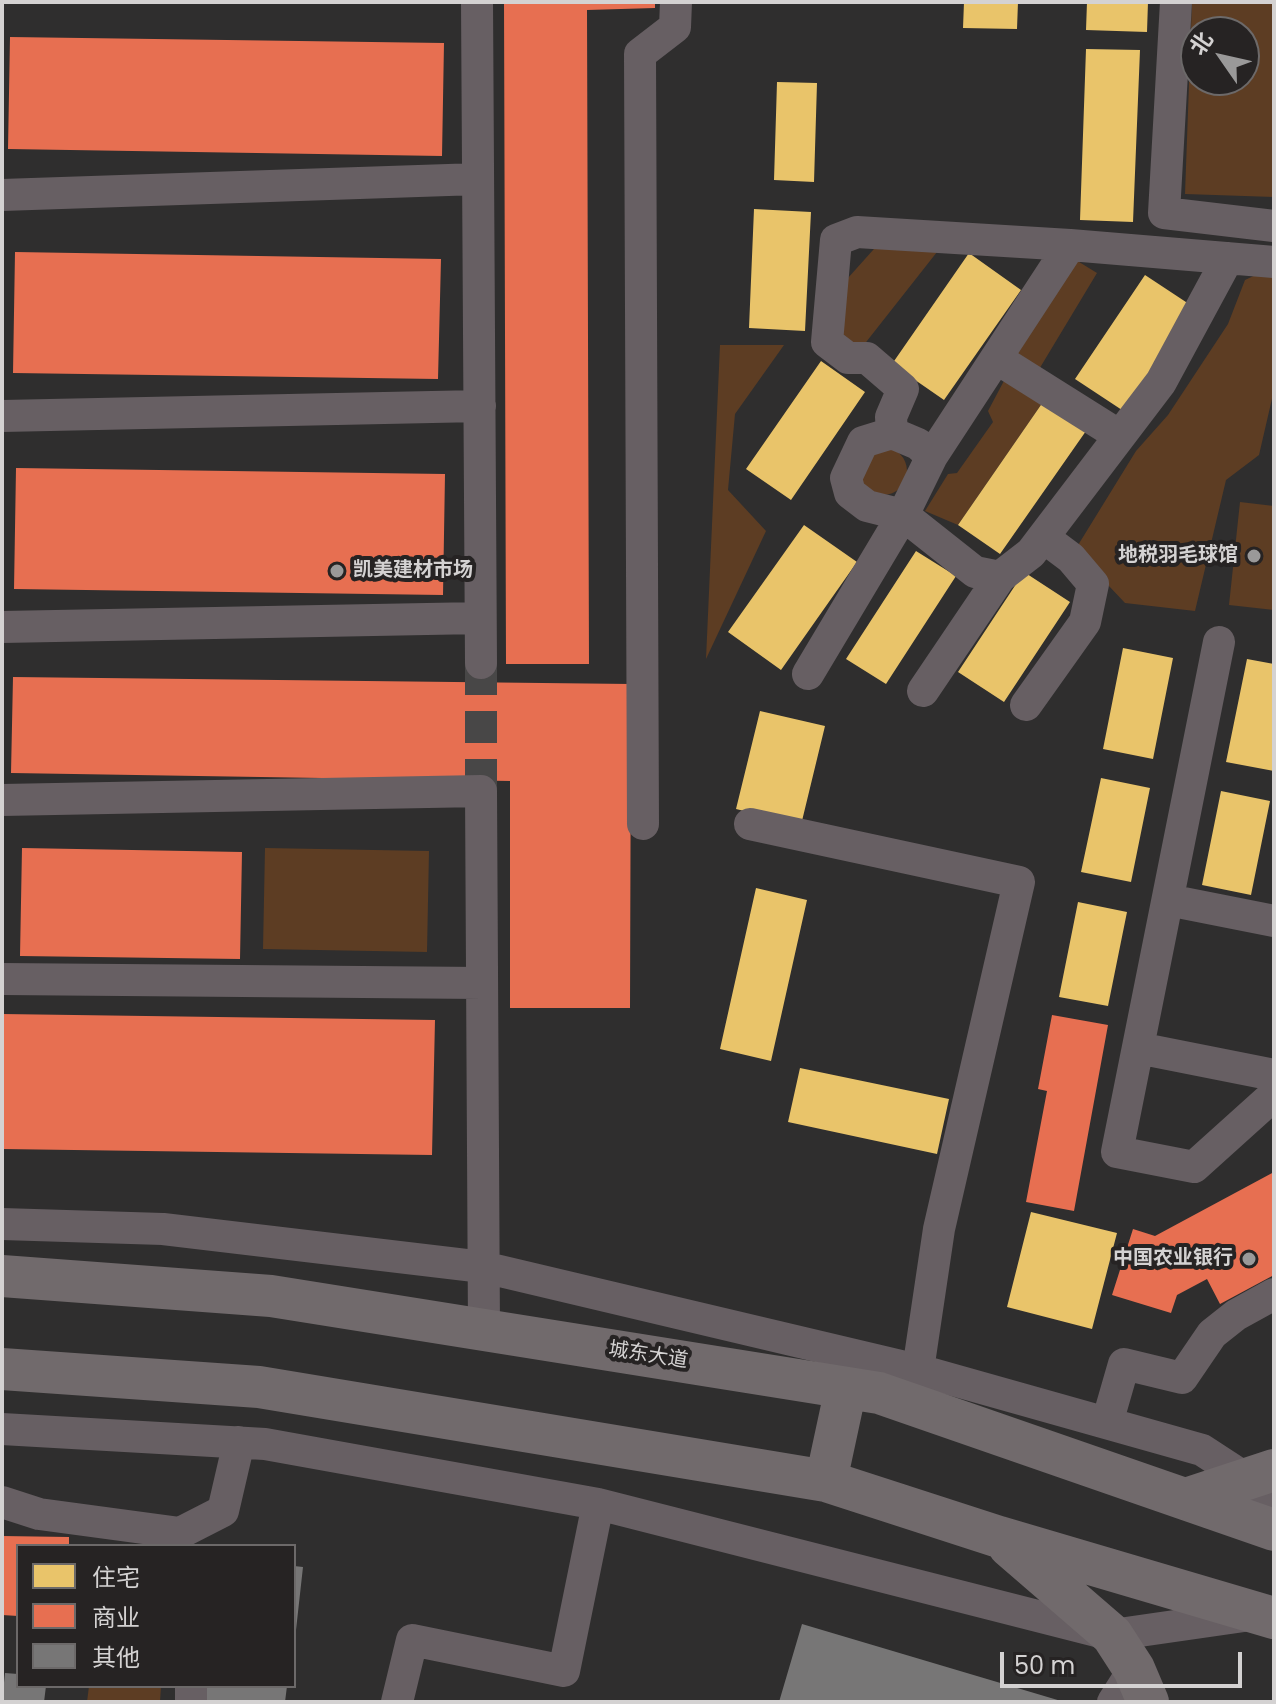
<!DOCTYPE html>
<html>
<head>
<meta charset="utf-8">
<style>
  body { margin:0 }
  #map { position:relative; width:1276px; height:1704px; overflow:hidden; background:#2f2e2e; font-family:Poppins,"Noto Sans SC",sans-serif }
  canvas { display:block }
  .frame { position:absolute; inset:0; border:4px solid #d4d2d2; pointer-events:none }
  .legend { position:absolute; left:16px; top:1544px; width:280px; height:144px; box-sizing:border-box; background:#262323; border:2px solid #6c6969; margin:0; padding:10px 14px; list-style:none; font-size:24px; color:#d4d2d2 }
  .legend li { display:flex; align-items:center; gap:16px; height:40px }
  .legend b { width:40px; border:2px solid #6c6969 }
  .north { position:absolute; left:1180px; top:16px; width:80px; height:80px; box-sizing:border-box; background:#262323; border:2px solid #6c6969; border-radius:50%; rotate:304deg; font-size:22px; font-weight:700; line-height:32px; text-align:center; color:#d4d2d2 }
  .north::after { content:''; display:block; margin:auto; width:28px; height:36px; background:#9a9999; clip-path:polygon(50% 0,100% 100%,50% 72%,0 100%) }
  .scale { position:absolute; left:1000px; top:1652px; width:242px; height:36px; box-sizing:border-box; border:4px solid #d4d2d2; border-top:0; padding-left:10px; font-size:24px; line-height:28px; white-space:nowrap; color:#d4d2d2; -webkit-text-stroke:6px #262323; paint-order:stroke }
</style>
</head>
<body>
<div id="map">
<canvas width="1276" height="1704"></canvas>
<div class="frame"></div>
<ul class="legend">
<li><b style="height:22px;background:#e9c46a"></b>住宅</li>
<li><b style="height:22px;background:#e76f51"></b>商业</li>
<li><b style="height:22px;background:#777676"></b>其他</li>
</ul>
<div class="north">北</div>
<div class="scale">50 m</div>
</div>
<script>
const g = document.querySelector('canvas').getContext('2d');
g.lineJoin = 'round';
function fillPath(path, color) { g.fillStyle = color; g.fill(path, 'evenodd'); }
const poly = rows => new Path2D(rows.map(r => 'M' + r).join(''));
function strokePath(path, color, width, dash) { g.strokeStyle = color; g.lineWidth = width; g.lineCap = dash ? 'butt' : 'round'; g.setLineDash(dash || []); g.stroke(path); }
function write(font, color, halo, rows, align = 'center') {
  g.font = font + ' Poppins,"Noto Sans SC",sans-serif'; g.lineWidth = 8; g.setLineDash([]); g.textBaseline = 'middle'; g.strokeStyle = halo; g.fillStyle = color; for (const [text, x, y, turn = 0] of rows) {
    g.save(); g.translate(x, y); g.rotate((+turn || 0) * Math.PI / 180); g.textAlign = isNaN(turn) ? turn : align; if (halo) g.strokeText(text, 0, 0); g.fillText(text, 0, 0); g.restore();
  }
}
fillPath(poly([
  [1192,2,1274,2,1274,197,1185,194],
  [1244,32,1244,80,1196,80,1196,32],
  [882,240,937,252,863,346,834,335,839,288],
  [1071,257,1097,273,1038,371,1012,355],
  [1266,270,1274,270,1274,390,1259,455,1226,480,1195,611,1125,603,1075,550,1136,451,1168,415,1228,324,1245,280],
  [720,345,784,345,735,414,728,490,766,531,706,659],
  [1006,377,1043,402,958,525,925,511,948,474,957,473,993,422,988,411],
  '859 471a24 24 0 1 1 48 0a24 24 0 1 1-48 0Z',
  [1240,502,1274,506,1274,610,1229,605],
  [265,848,429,851,427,952,263,949],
  [89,1686,161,1686,160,1702,87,1702]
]), '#5d3d23');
fillPath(poly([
  [964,2,1018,2,1017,29,963,28],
  [1087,2,1148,2,1147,32,1086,30],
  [1086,49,1140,50,1133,222,1080,220],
  [777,82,817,83,814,182,774,180],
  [754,209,811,212,805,331,749,328],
  [969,253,1021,290,944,400,892,364],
  [1145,275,1195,308,1125,412,1075,379],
  [821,361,865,392,791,500,746,469],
  [1043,402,1086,431,1000,554,958,525],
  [804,525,857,562,781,670,728,632],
  [916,551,956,576,886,684,846,659],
  [1024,572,1070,602,1004,702,958,672],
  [1123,648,1173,658,1153,759,1103,749],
  [1247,659,1274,664,1274,771,1226,762],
  [760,711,825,726,801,825,736,809],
  [1101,778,1150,788,1131,882,1081,872],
  [1221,791,1270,801,1251,895,1202,885],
  [756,888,807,900,771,1061,720,1049],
  [1078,902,1127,912,1108,1006,1059,997],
  [800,1068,949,1099,937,1154,788,1122],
  [1031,1212,1117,1233,1092,1329,1007,1307]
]), '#e9c46a');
fillPath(poly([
  [504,2,655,2,655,8,587,10,589,664,506,664],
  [10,37,444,43,442,156,8,149],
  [15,252,441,259,438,379,13,373],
  [16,468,445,474,443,595,14,589],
  [13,677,631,684,630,1008,510,1008,510,781,11,773],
  [22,848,242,852,240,959,20,956],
  [2,1014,435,1020,432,1155,2,1149],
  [1052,1015,1108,1025,1074,1211,1026,1202,1047,1091,1038,1089],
  [1274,1172,1274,1275,1220,1304,1207,1279,1177,1295,1171,1313,1112,1295,1133,1229,1155,1236],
  [2,1536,69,1537,69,1546,18,1546,18,1616,2,1615]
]), '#e76f51');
fillPath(poly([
  [294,1566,303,1567,296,1630,294,1630],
  [802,1624,1061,1701,1061,1702,779,1702],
  [5,1673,18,1674,18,1686,46,1686,44,1702,2,1702],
  [204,1686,287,1686,285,1702,202,1702]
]), '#777676');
strokePath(poly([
  [481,663,481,791]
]), '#484747', 32, [32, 16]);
strokePath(poly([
  [477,2,481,663],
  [1176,2,1164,213,1274,226],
  [2,195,478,179],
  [996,358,1120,436],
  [2,416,480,406],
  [892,433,863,442,846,478,850,493,867,506,903,515,975,572,1000,577,1031,553,1161,382,1228,258],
  [932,456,918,444,892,433,891,417,903,389,867,358,848,358,827,342,836,240,857,232,1070,245],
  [2,627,480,618],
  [1219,642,1117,1152,1194,1167,1274,1095],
  [808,674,903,515,932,456,1070,245,1274,262],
  [923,691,1000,577],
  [1026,705,1085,622,1093,584,1071,558,1043,537],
  [2,800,481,791,484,1330],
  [643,824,640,54,675,27,676,2],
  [750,824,1019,882,939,1229,918,1370],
  [1168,900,1274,921],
  [2,979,482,983],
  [1138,1048,1274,1075],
  [2,1224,163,1229,483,1267,918,1370,1202,1450,1248,1480,1274,1520],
  [1107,1423,1124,1364,1182,1378,1212,1334,1236,1315,1274,1294],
  [2,1429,265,1444,598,1504,1112,1635,1251,1615],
  [2,1502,39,1514,180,1533,223,1511,239,1442],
  [191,1686,191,1702],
  [397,1702,412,1640,564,1671,598,1504],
  [1113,1702,1134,1669]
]), '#675f63', 32);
strokePath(poly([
  [2,1276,271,1296,879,1393,1274,1530],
  [2,1369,259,1387,826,1481,999,1537,1274,1618],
  [826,1481,846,1388],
  [1186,1499,1274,1470],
  [1009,1546,1112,1635,1134,1669,1148,1702]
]), '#716a6c', 42);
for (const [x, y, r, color] of [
  [1254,556,8,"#9a9999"],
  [337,571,8,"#9a9999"],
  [1249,1259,8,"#9a9999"]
]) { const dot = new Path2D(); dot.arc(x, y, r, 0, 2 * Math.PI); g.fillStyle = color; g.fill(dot); strokePath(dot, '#262323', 3); }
write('bold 20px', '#d4d2d2', '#262323', [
  ["地税羽毛球馆",1238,556],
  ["凯美建材市场",353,571,"left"],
  ["中国农业银行",1233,1259]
], 'right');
write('20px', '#d4d2d2', '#262323', [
  ["城东大道",648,1356,9]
]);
</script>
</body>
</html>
